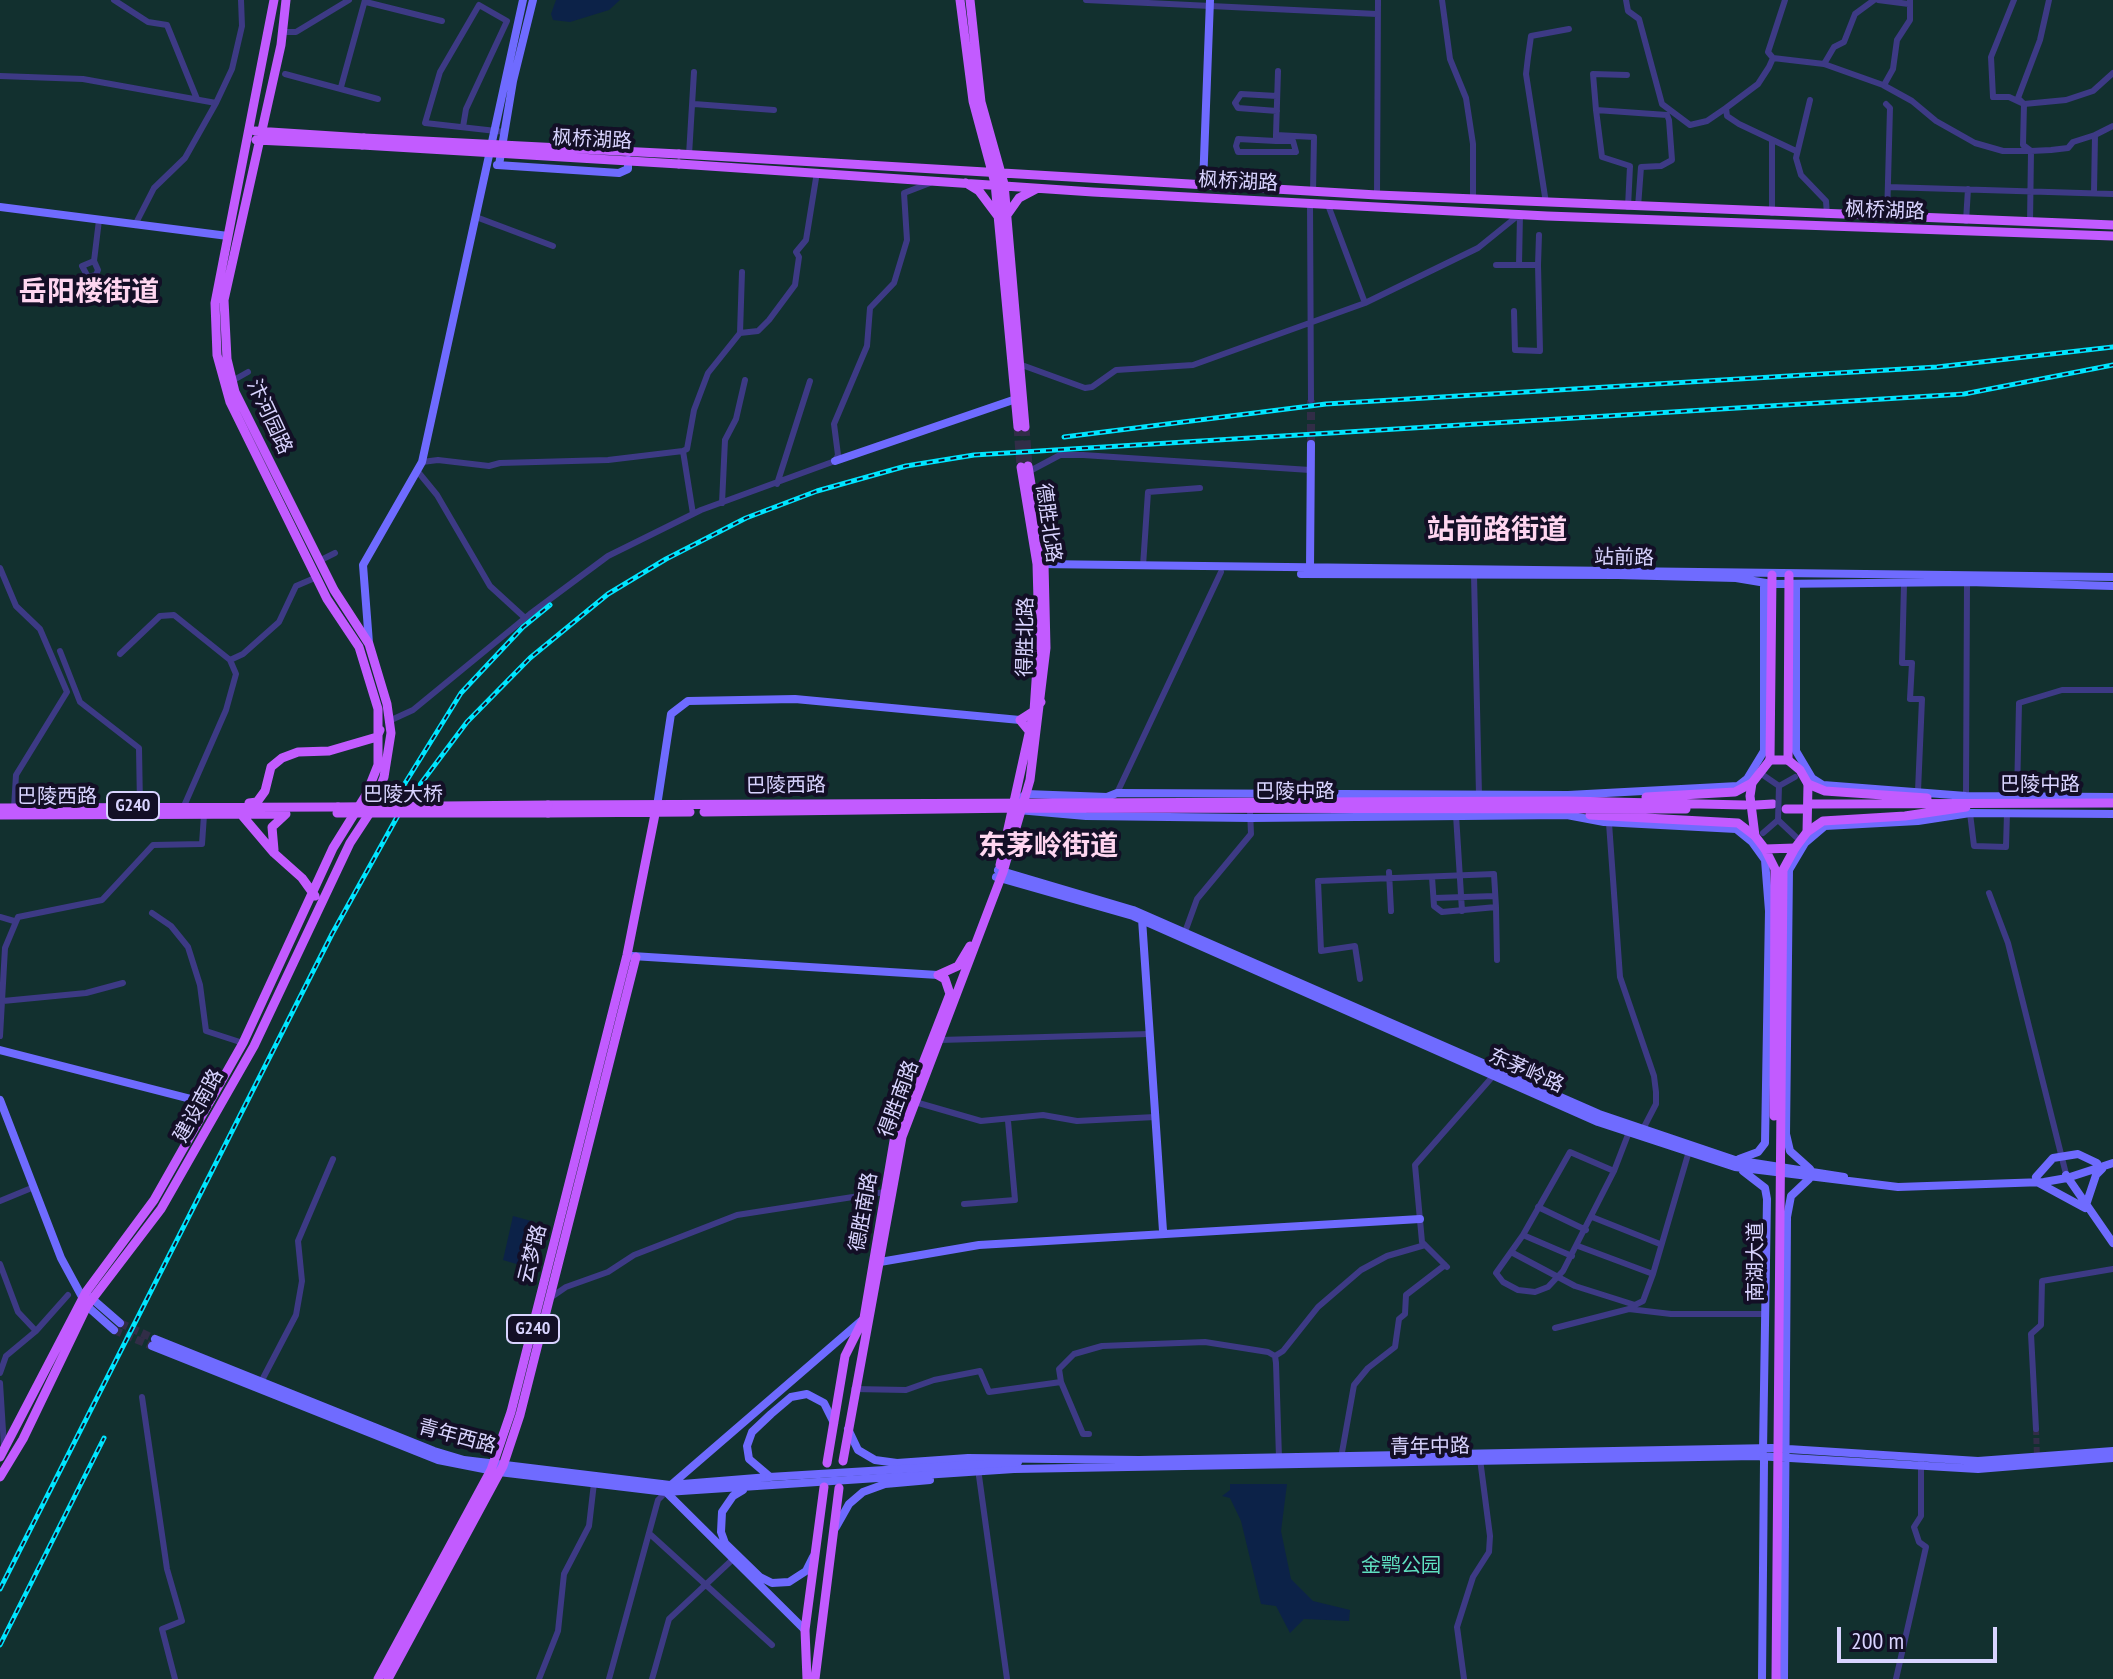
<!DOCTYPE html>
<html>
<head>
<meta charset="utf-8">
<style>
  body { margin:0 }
  #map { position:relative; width:2113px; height:1679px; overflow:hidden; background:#130f26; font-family:"PT Sans Narrow",sans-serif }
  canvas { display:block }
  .scale { position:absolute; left:1837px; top:1627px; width:160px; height:36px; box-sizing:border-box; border:4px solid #d9d4ff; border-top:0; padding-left:10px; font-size:24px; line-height:28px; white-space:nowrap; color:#d9d4ff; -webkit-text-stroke:6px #130f26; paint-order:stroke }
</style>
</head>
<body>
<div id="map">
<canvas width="2113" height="1679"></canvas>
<div class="scale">200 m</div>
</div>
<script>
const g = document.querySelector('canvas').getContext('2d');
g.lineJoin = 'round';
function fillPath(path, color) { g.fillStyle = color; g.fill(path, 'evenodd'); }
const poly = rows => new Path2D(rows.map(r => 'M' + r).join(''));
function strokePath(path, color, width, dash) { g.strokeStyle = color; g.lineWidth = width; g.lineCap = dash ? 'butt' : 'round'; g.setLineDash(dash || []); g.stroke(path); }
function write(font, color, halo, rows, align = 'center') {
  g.font = font + ' "PT Sans Narrow","Noto Sans SC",sans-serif'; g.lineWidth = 8; g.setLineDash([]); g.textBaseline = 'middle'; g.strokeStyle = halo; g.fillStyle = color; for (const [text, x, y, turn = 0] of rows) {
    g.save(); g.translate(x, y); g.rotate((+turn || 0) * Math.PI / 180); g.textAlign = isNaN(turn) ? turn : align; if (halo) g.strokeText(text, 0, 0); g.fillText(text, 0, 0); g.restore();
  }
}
fillPath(poly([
  [0,0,2113,0,2113,1679,0,1679]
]), '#12302f');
fillPath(poly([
  [556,0,620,0,609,10,570,22,553,20,551,14],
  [513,1216,535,1222,523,1266,503,1260],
  [1230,1484,1287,1484,1281,1531,1291,1579,1313,1601,1350,1610,1349,1621,1304,1619,1290,1633,1276,1606,1261,1604,1241,1521,1230,1498,1222,1496,1230,1490]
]), '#0c2248');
strokePath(poly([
  [2036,1429,2037,1457]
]), '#312d47', 6, [6, 3]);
strokePath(poly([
  [1311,444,1311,400],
  [120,1323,155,1339],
  [114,1330,152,1346]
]), '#312d47', 8, [8, 4]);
strokePath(poly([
  [1018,427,1021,467],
  [1025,427,1028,466]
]), '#312d47', 9, [9, 4.5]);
strokePath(poly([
  [114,0,148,22,167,25,197,99],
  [1086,0,1377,14],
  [1442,0,1450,59,1466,98,1473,144,1473,200],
  [1626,0,1628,11,1639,19,1662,104,1690,125,1707,121,1726,108],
  [1785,0,1768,52,1773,58,1769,67,1758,84,1726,108,1727,116,1739,124,1796,151],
  [1878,0,1909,4],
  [2014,0,1991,57,1993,97,2009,97,2024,104,2066,100,2093,91,2113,73],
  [2049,0,2040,40,2018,98,2024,104,2023,145,2031,151,2051,150,2068,148,2073,142,2095,135],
  [366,2,442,21],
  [283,32,296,32,349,0],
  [1773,58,1824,64,1883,85,1912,101,1936,121,1975,143,2003,151,2031,151,2030,223],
  [1824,64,1834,47,1844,42,1855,14,1874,0],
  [1278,71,1276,135,1314,137,1313,192],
  [285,74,378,99],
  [0,76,83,79,216,103,185,158,154,188,135,225],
  [1884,85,1893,69,1897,40,1910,20,1910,0],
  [341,87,365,0],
  [1810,100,1796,158,1801,175,1826,201,1827,215],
  [216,103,232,69,242,26,241,0],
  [694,104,774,110],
  [1886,104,1890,108,1887,218],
  [1596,110,1593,74,1627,75],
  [1277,111,1238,108,1235,103,1241,94,1277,96],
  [463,127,466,109,507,21,479,5,440,72,425,123,505,132],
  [1276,141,1293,141,1296,152,1238,152,1236,146,1238,139,1276,141,1276,135],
  [689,155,694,72],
  [1888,187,2113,194],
  [2094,193,2095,135,2113,126],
  [1377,195,1378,0],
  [1546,203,1526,74,1528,57,1531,36,1569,29],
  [1310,204,1311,400],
  [1328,205,1365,303],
  [1628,207,1630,166,1602,157,1596,110,1667,115,1669,120,1672,160,1661,166,1641,167,1638,207],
  [1772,213,1772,141],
  [476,217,553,246],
  [1966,221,1968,189],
  [94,261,82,266,88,277,96,275,98,270,94,261,99,220],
  [1496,265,1538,265,1539,235],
  [1519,265,1520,214],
  [1514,311,1515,350,1540,351,1538,265],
  [740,333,742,272],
  [1019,364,1085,388,1092,387,1116,370,1193,365,1365,303,1478,248,1520,214],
  [232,381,248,372],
  [683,451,687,449,694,410,708,373,740,333,758,331,769,320,795,285,799,257,796,252,806,240,817,172],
  [422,462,438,460,489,466,500,463,608,460,683,451,693,514],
  [1028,472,1060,455,1083,455,1310,470],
  [419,473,437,495,490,586,525,618],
  [777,484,810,381],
  [722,503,725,440,736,419,745,380],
  [319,561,335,553],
  [1143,566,1148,492,1200,488],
  [0,568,16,606,40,629,67,692,16,775,14,808],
  [1474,575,1479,795],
  [1904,585,1902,663,1912,663,1910,699,1922,699,1918,791],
  [60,651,80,702,139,748,140,806],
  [120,654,160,616,174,615,230,660],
  [389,721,413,710,530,614,608,556,701,510,835,461,838,455,834,424,867,346,870,308,894,283,907,240,904,193,930,183],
  [1763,775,1779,786,1795,777],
  [1117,793,1221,572],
  [1966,796,1967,582],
  [2017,796,2019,703,2062,690,2113,690],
  [184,806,226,710,236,674,230,660,243,654,279,622,296,586,317,577],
  [1970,813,1974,846,2006,847,2007,813],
  [1456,815,1462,911],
  [1609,823,1620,977,1654,1076,1656,1092,1656,1104,1643,1129],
  [1763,833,1778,820,1796,837],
  [1389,872,1391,911],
  [1989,893,2008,943,2066,1174],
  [1434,898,1495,896],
  [1496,907,1497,960],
  [152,913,171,926,188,947,200,985,206,1031,243,1043],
  [0,917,14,921],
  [1185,932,1197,899,1251,834,1250,810],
  [1360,979,1355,946,1321,951,1318,881,1494,874,1496,907,1442,912,1434,906,1432,877],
  [3,1001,86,993,123,983],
  [0,1036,5,948,18,917,102,900,153,845,202,844,204,815],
  [940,1040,1149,1034],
  [915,1102,981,1121,1043,1115,1077,1121,1155,1117],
  [1614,1171,1570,1152,1523,1235,1496,1273,1503,1282,1518,1290,1535,1292,1548,1287,1563,1271,1614,1171,1629,1132],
  [0,1201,34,1187],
  [964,1204,1015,1200,1008,1121],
  [1538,1207,1586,1230],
  [1592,1217,1660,1244],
  [1523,1235,1572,1256],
  [1578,1246,1653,1274],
  [1511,1252,1575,1286,1635,1305,1643,1301,1653,1274,1689,1151],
  [0,1264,18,1312,36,1331,68,1295],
  [1447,1267,1422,1242,1415,1165,1494,1075],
  [550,1298,566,1287,608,1272,634,1255,737,1215,885,1192],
  [1555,1328,1629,1309,1671,1314,1766,1314],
  [1275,1356,1283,1351,1318,1307,1361,1270,1387,1256,1425,1245],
  [0,1373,6,1356,36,1331],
  [261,1382,296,1315,302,1281,298,1241,333,1159],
  [1061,1382,1059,1369,1074,1354,1102,1346,1205,1342,1268,1352,1275,1356,1276,1363,1279,1458],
  [0,1383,4,1447],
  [854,1389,906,1390,934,1380,980,1371,989,1392,1061,1382,1083,1434,1089,1434],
  [142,1397,167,1569,182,1621,162,1629,175,1679],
  [2036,1429,2031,1334,2041,1325,2042,1281,2113,1269],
  [1341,1458,1354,1385,1368,1368,1395,1347,1399,1319,1405,1314,1406,1295,1445,1265],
  [979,1476,1007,1679],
  [651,1535,772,1645],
  [539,1679,558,1631,564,1574,589,1526,594,1483],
  [609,1679,658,1500,666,1492],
  [652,1679,669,1619,732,1560],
  [1464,1679,1457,1627,1473,1577,1489,1552,1490,1536,1480,1459],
  [1896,1679,1926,1547,1919,1542,1914,1527,1921,1516,1921,1458]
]), '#3d3a85', 6);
strokePath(poly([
  [497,165,619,173,628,169,628,160],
  [499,165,513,81,533,0],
  [1203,185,1210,0],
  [0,207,228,236],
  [835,461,1016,399],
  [1038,564,2113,577],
  [1310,568,1311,444],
  [1301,574,1618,575,1736,578,1772,584,1967,582,2113,586],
  [1796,584,1796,751,1812,778,1823,785,1966,796,2113,797],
  [369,643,363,565,422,462,523,0],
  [1021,798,1026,794,1107,797,1117,793,1568,795,1738,786,1747,779,1764,751,1764,583],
  [657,806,671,714,688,701,795,699,1020,720],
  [1018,810,1086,816,1251,818,1567,815,1604,822,1736,829,1752,842,1765,860,1769,911,1765,1143,1758,1152,1739,1159],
  [998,870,1133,910,1599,1114,1735,1160,1844,1177],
  [996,877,1133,916,1598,1122,1735,1167,1898,1187,2044,1182,2067,1178,2113,1163],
  [1142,919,1163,1231],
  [632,956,938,975],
  [0,1050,207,1103],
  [0,1100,61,1258,87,1306,114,1330],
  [1810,1169,1790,1151,1786,1134,1789,870,1805,843,1825,826,1918,821,1970,813,2113,814],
  [1743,1171,1765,1188,1767,1199,1763,1451],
  [2066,1175,2113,1243],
  [2036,1177,2053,1158,2078,1154,2097,1163],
  [2037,1182,2085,1208,2096,1175,2102,1169],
  [880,1262,979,1245,1420,1219],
  [89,1296,120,1323],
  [155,1339,434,1451,464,1460,670,1485,769,1477],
  [152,1346,438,1460,499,1472,666,1492,1014,1469,1756,1456,1978,1469,2113,1458],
  [848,1429,858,1450,875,1460,897,1463,968,1458,1139,1460,1772,1448,1978,1461,2113,1451],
  [769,1476,749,1459,747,1446,752,1432,771,1414,791,1397,807,1394,824,1403,834,1423],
  [671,1485,861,1321],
  [743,1490,733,1496,722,1512,721,1532,725,1543,760,1577,772,1583,789,1582,806,1571,813,1557],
  [666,1492,805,1630],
  [836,1527,849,1504,863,1492,885,1484,930,1480],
  [1762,1679,1764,1461],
  [1784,1679,1787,1217,1791,1196,1809,1179]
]), '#6f6bff', 8);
strokePath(poly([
  [960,0,973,101,995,183,1018,427],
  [970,0,981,102,1004,184,1025,427],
  [255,131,364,138],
  [256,140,362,145],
  [679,154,1377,195,2113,225],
  [679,164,1093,192,1547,216,2113,236],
  [966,183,979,191,997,215],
  [1007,215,1019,198,1036,189],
  [1021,467,1037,564,1039,637,1034,711,1020,720,1029,731],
  [1772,575,1770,760,1788,760,1789,575],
  [1808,784,1825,791,1927,798],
  [1646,797,1735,792,1752,783],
  [249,803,257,802,265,791,271,767,282,758,298,752,329,751,377,737,380,730],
  [1812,804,2113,803],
  [548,805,1567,801,1745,805],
  [1756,805,1773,804],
  [0,808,338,807],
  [1786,809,1803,809],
  [704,812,1023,808,1686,809],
  [240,813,274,853,302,878,315,896],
  [548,813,690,812],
  [0,815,286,814],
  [1590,815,1738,823,1755,836],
  [1807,832,1823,821,1905,816,1966,807],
  [1765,849,1775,869,1774,1116],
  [1765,849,1795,848],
  [274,850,272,827,285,815],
  [1000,865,1034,711,1041,702],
  [0,1457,86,1292,154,1200,243,1043,333,848,366,795,378,765,378,709,359,647,327,599,230,402,217,355,215,303,274,0],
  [843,1461,902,1137,1003,872,1030,780,1046,648,1044,564,1028,466],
  [827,1463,845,1356,864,1318,895,1135,950,994,945,979,938,975,958,966,970,946],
  [0,1477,23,1439,87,1306,161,1209,254,1046,350,843,371,811,384,777,391,733,387,704,369,644,334,590,235,392,227,359,224,300,281,45,286,0],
  [378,1679,491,1470,511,1412,627,955,656,809],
  [388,1679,503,1466,520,1415,636,957],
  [807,1679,805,1630,824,1487],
  [815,1679,839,1488],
  [1776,1679,1783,870,1795,848]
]), '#c25bff', 9);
const rail = poly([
  [1064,437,1326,404,1937,367,2113,347],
  [394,801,461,693,523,627,550,605],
  [0,1589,332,934,401,810,467,722,530,658,608,594,666,559,746,518,817,491,906,466,974,455,1964,394,2113,365],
  [0,1645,104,1438]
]);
strokePath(rail, '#00e5ff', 5);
strokePath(rail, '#130f26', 2, [6]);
strokePath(poly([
  [1778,820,1779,786]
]), '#3d3a85', 6);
strokePath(poly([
  [1763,1456,1764,1461],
  [769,1477,1018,1462]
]), '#6f6bff', 8);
strokePath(poly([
  [364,138,679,154],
  [362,145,679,164],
  [1788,760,1800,770,1808,784,1807,832,1795,848],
  [338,807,548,805],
  [337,813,548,813],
  [1765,849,1755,836,1750,796,1752,783,1770,760]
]), '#c25bff', 9);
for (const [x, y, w] of [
  [133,806,52],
  [533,1329,52]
]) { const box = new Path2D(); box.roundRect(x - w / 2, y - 14, w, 28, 6); g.fillStyle = '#130f26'; g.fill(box); strokePath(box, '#d9d4ff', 2); }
write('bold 18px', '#d9d4ff', null, [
  ["G240",133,806],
  ["G240",533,1329]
]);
write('20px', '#d9d4ff', '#130f26', [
  ["枫桥湖路",592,140,3],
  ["枫桥湖路",1238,182,3],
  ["枫桥湖路",1885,211,2],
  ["汴河园路",269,417,65],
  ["德胜北路",1048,523,82],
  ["站前路",1624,558,1],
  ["得胜北路",1026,637,-89],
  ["巴陵中路",2040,785],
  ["巴陵西路",786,786,-1],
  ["巴陵中路",1295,792],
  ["巴陵大桥",403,795],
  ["巴陵西路",57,797],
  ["东茅岭路",1526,1071,24],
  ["得胜南路",899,1099,-70],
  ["建设南路",199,1106,-61],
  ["德胜南路",864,1212,-80],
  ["云梦路",533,1254,-76],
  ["南湖大道",1756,1262,-90],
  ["青年西路",457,1437,15],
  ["青年中路",1430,1447,-1]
]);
write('20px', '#5fe0c0', '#130f26', [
  ["金鹗公园",1401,1566]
]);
write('bold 28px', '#ffd6f0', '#130f26', [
  ["岳阳楼街道",89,293],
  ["站前路街道",1497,531],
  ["东茅岭街道",1048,847]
]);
</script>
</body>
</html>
